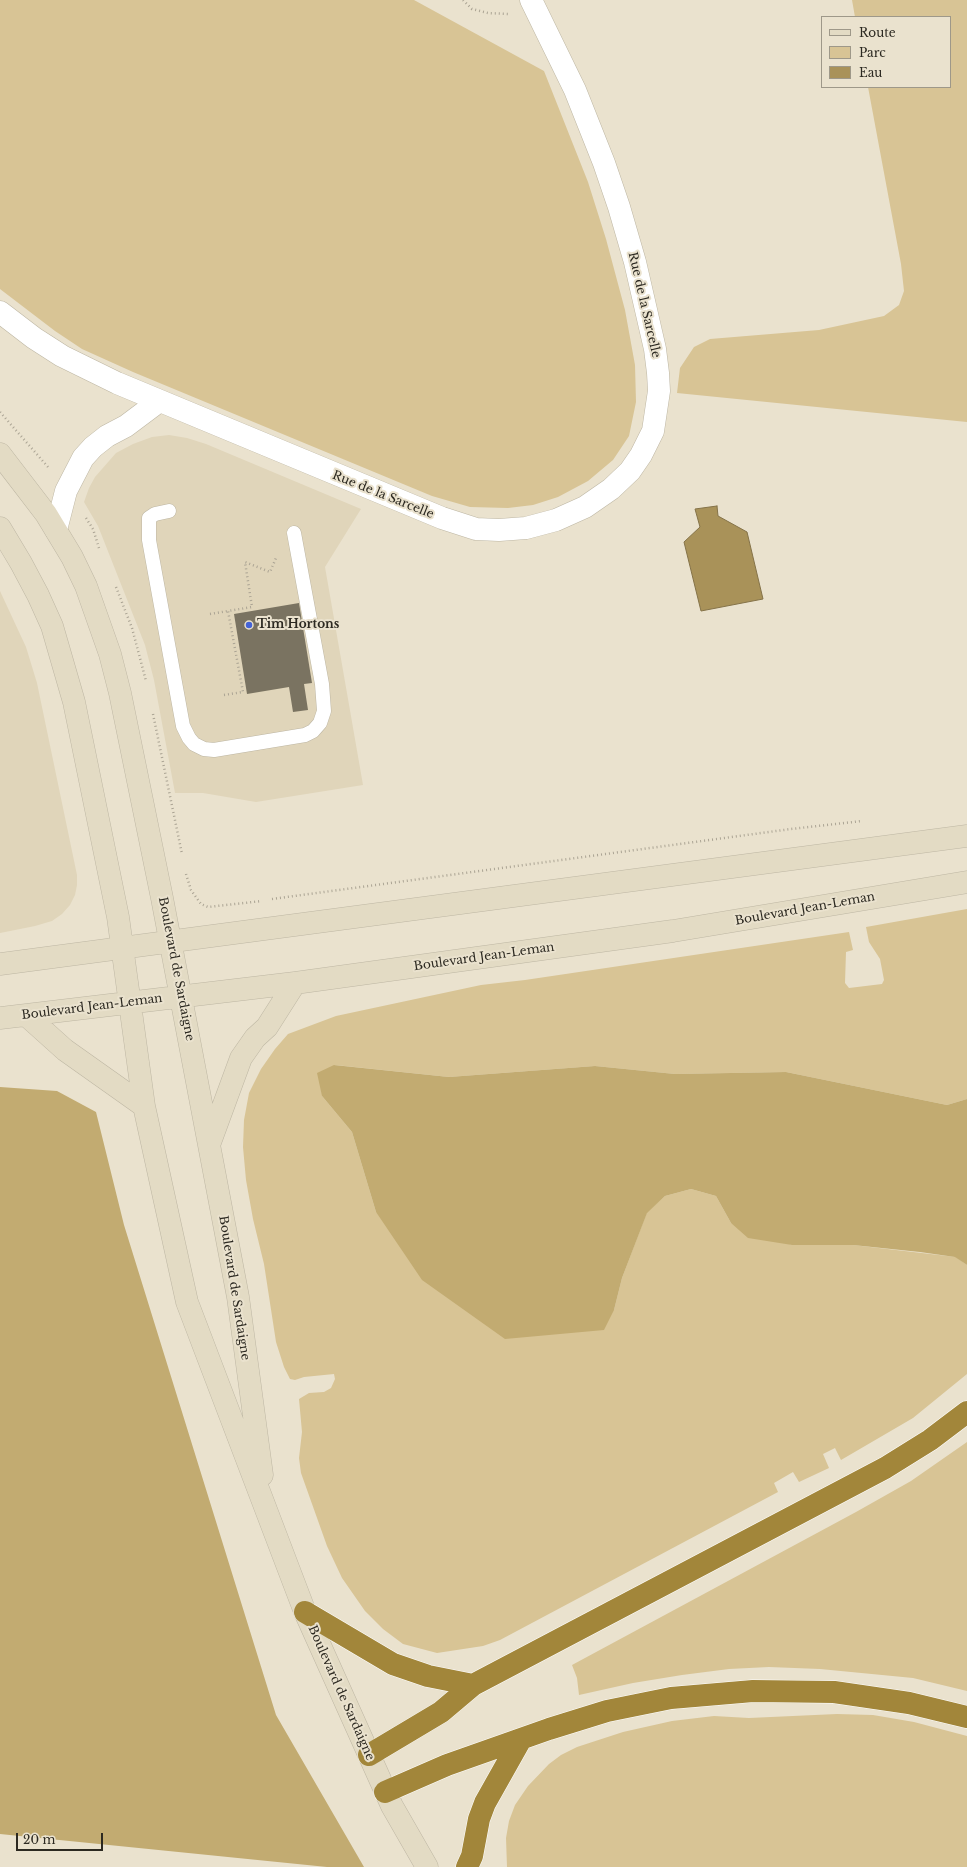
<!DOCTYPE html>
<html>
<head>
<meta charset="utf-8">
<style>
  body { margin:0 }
  #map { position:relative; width:967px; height:1867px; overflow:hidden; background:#eae2ce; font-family:"Libre Baskerville",serif }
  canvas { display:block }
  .legend { position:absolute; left:821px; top:16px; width:130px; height:72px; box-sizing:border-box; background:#eae2ce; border:1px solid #9e9889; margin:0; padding:5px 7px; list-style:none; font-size:12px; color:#2c2921 }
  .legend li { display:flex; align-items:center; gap:8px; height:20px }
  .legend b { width:20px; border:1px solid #9e9889 }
  .scale { position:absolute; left:16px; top:1833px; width:87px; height:18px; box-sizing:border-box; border:2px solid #2c2921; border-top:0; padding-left:5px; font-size:12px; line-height:14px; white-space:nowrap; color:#2c2921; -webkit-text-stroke:3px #eae2ce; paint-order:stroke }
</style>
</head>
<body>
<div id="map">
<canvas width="967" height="1867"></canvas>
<ul class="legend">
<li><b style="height:5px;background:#e3dbc4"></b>Route</li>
<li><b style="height:11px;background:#d8c495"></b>Parc</li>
<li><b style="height:11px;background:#a99259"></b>Eau</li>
</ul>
<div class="scale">20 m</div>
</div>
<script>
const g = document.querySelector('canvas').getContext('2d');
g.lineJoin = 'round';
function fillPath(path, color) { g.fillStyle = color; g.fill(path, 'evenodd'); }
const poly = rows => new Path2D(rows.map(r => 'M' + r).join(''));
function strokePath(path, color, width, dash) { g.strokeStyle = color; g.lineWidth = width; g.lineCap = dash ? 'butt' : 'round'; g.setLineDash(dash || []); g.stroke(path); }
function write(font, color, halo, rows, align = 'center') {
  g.font = font + ' "Libre Baskerville",serif'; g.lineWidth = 4; g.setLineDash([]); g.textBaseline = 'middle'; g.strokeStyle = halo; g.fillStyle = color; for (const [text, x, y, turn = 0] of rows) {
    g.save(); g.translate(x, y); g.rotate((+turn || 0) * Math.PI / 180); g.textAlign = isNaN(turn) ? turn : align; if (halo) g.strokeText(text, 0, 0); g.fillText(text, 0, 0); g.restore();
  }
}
fillPath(poly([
  [169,435,187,438,206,444,361,509,325,567,363,785,256,802,203,793,175,793,154,680,145,645,98,526,84,502,89,488,95,477,116,453,133,444,152,437],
  [0,591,26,647,37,683,77,875,77,885,75,895,70,905,62,914,52,921,35,926,0,933]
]), '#e0d5ba');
fillPath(poly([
  [0,0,414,0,544,71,588,182,606,239,625,310,635,365,636,402,629,436,613,460,588,481,558,497,533,505,508,508,470,507,432,496,133,372,82,349,55,331,0,289],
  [852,0,967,0,967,422,677,393,680,368,694,347,710,339,819,330,884,316,899,305,904,291,901,264,868,87,950,87,950,17,855,17],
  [967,909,967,1099,947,1105,786,1072,675,1074,595,1066,449,1077,335,1065,322,1096,352,1132,376,1212,614,1310,622,1278,647,1212,665,1196,691,1189,716,1196,731,1223,792,1245,853,1245,956,1257,967,1265,967,1374,913,1418,841,1460,835,1448,823,1454,829,1468,799,1482,793,1472,774,1483,778,1492,500,1640,483,1646,437,1653,403,1644,383,1629,365,1611,342,1578,327,1546,301,1473,299,1458,302,1432,299,1399,309,1393,324,1392,331,1388,335,1379,334,1374,304,1377,295,1380,290,1379,284,1367,276,1342,264,1264,253,1219,246,1180,243,1147,244,1120,249,1093,261,1069,275,1049,288,1034,336,1016,481,985,525,980,849,932,853,950,846,952,845,983,849,988,882,984,884,980,880,959,869,942,866,927],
  [967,1442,967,1691,913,1678,820,1669,769,1667,729,1669,682,1675,633,1683,579,1695,577,1678,572,1665,856,1512,911,1481],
  [837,1714,873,1715,914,1722,967,1736,967,1867,507,1867,506,1838,509,1821,515,1805,528,1786,549,1764,561,1755,577,1747,623,1732,672,1721,714,1716,749,1718]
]), '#d8c495');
fillPath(poly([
  [334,1065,449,1077,595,1066,675,1074,786,1072,947,1105,967,1099,967,1265,955,1257,920,1252,853,1245,792,1245,748,1238,731,1223,716,1196,691,1189,665,1196,647,1213,622,1278,614,1310,604,1330,505,1339,422,1280,376,1212,352,1132,322,1096,317,1073],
  [0,1087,57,1091,96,1112,124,1225,276,1715,364,1867,327,1867,0,1834]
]), '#c2ab71');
const water = poly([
  [717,506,718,516,747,532,763,599,701,611,684,542,700,527,695,509,717,506]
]);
fillPath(water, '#a99259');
strokePath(water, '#847248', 1);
fillPath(poly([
  [299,603,312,683,304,684,308,710,293,712,289,687,247,694,234,614]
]), '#7a7361');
const lane = poly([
  [169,511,155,514,149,518,149,540,183,726,189,738,194,744,204,749,214,750,305,735,313,731,320,723,324,711,322,684,294,533]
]);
const street = poly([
  [0,312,34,338,62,356,117,383,442,518,476,529,499,530,526,528,556,520,585,507,611,489,630,471,641,455,653,431,659,391,658,373,655,349,635,262,619,207,604,163,575,90,531,0],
  [56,530,66,491,83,458,93,447,107,436,126,426,158,402]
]);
const secondary = poly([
  [0,454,46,514,72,557,86,586,110,654,120,693,162,898,238,1297,262,1475],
  [0,528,21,563,38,595,52,626,74,702,118,917,144,1106,187,1302,305,1612,392,1806,427,1867],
  [0,964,967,836],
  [26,1015,65,1050,144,1106],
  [0,1018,295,983,673,931,967,882],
  [209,1145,241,1058,255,1038,267,1027,295,983]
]);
const highway = poly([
  [305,1612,393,1664,428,1676,473,1685],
  [369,1755,441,1712,473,1685,885,1468,930,1440,967,1412],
  [385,1792,447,1765,549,1729,607,1711,671,1698,753,1691,834,1692,909,1703,967,1717],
  [467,1867,472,1856,479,1819,485,1803,521,1739]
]);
strokePath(lane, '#bdb6a3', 15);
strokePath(street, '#bdb6a3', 23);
strokePath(secondary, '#bdb6a3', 23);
strokePath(highway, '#fff', 23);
strokePath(poly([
  [463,0,472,9,488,13,508,14],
  [0,412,48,467],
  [86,518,93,529,99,548],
  [116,587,132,628,146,681],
  [210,614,228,611],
  [224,695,243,692,228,611,252,607,245,562,270,572,276,558],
  [153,714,182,854],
  [186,874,191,890,201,904,208,907,262,901],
  [272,899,791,829,862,821]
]), '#aba494', 2.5, [1, 3]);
strokePath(lane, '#fff', 14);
strokePath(street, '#fff', 22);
strokePath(secondary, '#e3dbc4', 22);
strokePath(highway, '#a2863a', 22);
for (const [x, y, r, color] of [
  [249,625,4,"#4463d6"]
]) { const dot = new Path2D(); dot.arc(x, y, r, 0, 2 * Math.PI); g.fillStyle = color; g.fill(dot); strokePath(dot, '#eae2ce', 1.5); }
write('12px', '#2c2921', '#eae2ce', [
  ["Rue de la Sarcelle",644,305,77],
  ["Rue de la Sarcelle",383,495,22],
  ["Boulevard Jean-Leman",805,909,-10],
  ["Boulevard Jean-Leman",484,957,-8],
  ["Boulevard de Sardaigne",176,969,79],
  ["Boulevard Jean-Leman",92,1007,-7],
  ["Boulevard de Sardaigne",234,1288,81],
  ["Boulevard de Sardaigne",341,1693,66]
]);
write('bold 12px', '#2c2921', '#eae2ce', [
  ["Tim Hortons",257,625]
], 'left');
</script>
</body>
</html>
